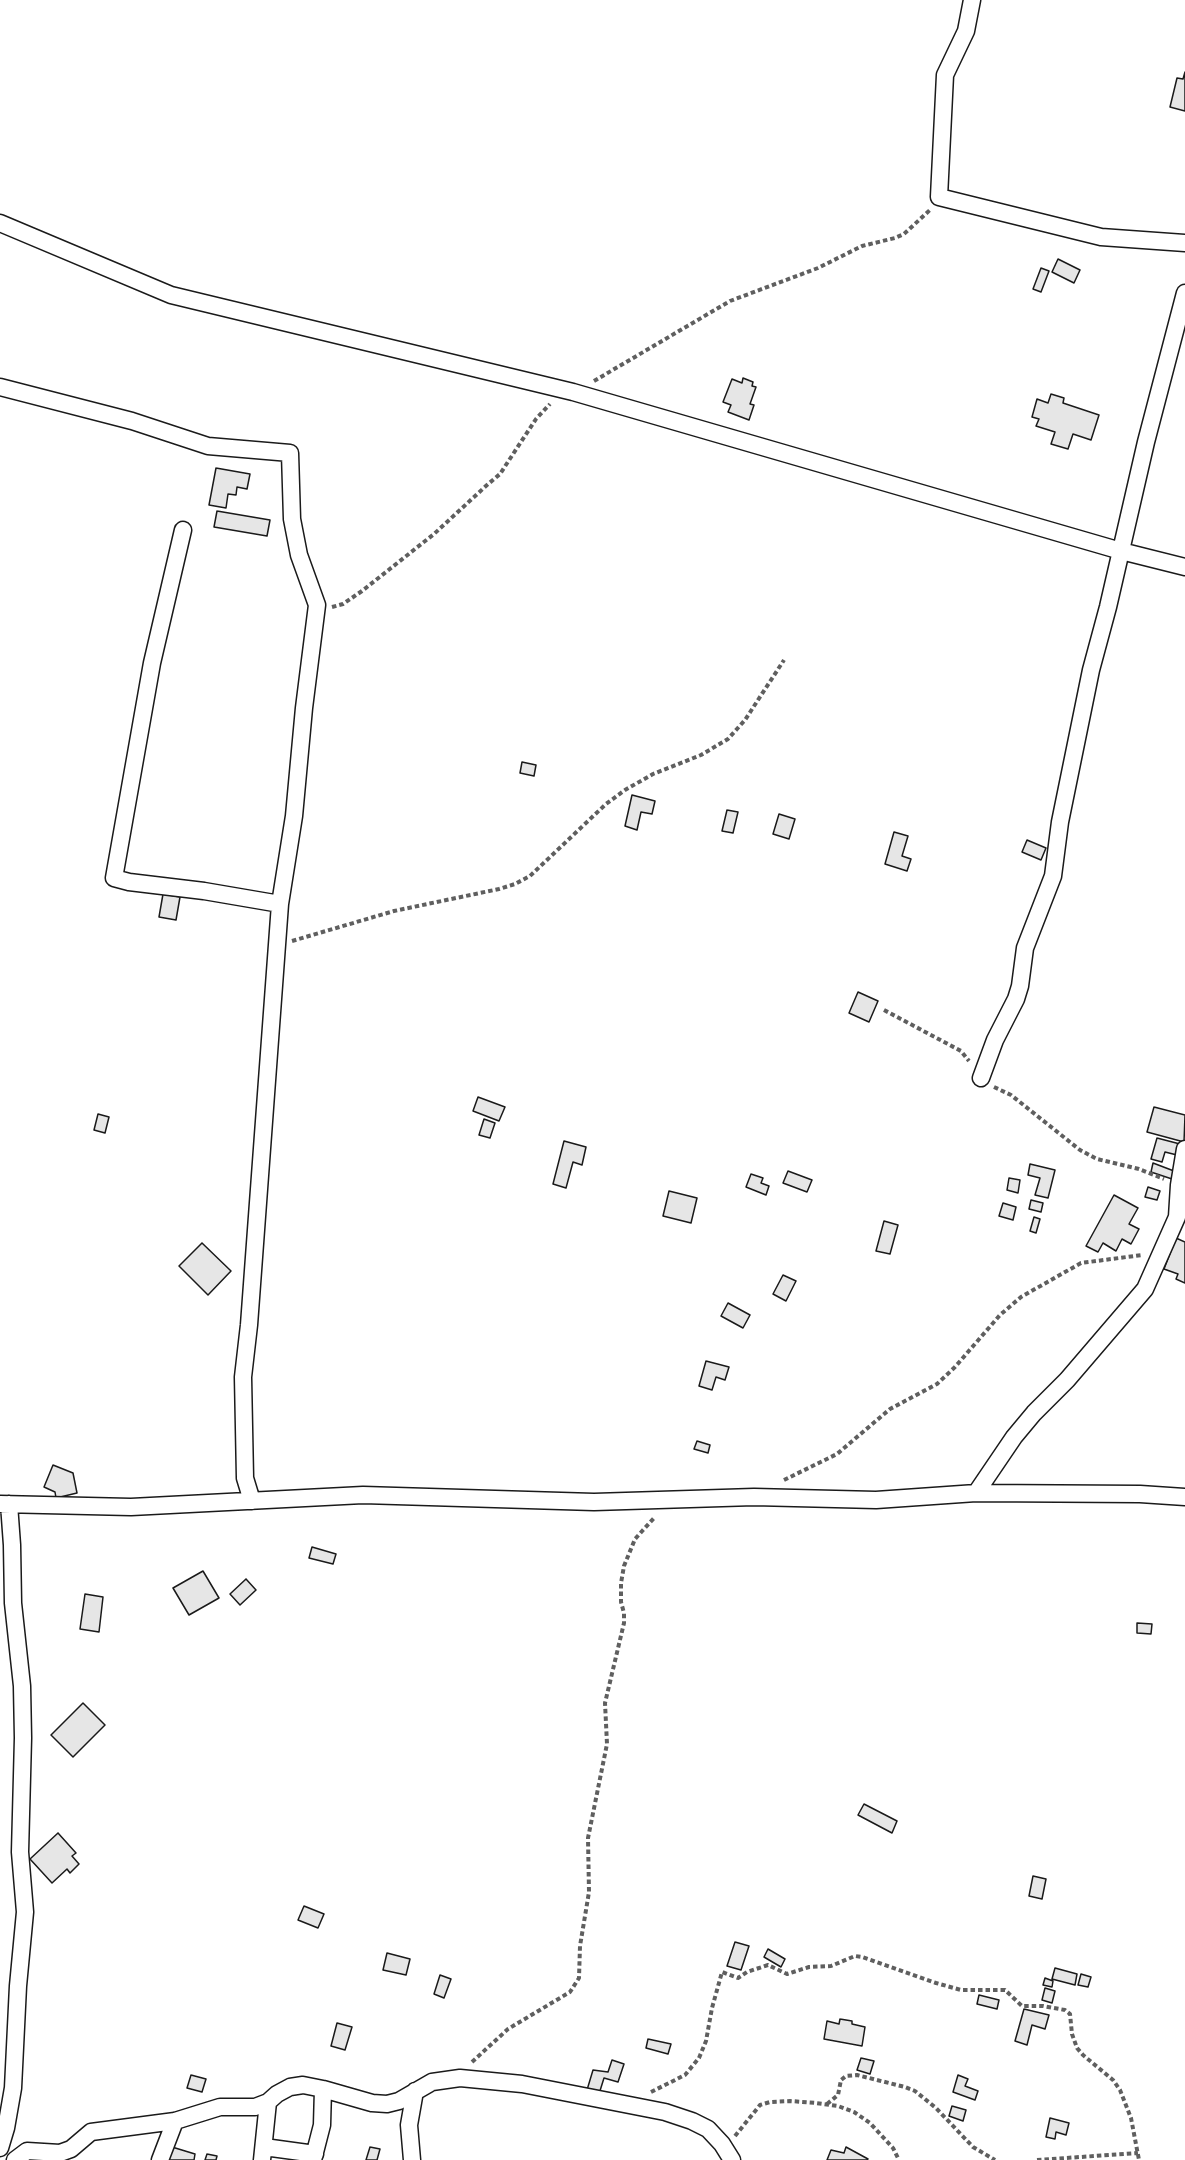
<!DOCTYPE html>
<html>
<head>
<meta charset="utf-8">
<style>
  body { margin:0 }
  canvas { display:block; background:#fff }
</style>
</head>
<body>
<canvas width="1185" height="2160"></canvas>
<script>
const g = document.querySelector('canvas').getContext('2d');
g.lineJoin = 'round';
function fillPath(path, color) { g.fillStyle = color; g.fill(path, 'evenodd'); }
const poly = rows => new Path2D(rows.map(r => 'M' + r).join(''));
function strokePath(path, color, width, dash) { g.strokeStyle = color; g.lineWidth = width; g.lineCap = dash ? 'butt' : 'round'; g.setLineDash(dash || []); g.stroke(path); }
const building = poly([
  [1185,72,1185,111,1170,107,1177,78,1183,79,1185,72],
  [1058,259,1080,270,1074,283,1052,272,1058,259],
  [1041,268,1049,271,1041,292,1033,289,1041,268],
  [743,378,753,382,752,386,756,387,750,404,754,405,749,420,728,412,731,405,723,402,732,379,742,383,743,378],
  [1051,394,1064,398,1063,403,1099,415,1091,440,1073,434,1068,449,1051,444,1055,432,1036,426,1039,419,1032,417,1037,399,1048,403,1051,394],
  [216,468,250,474,247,489,237,487,236,495,228,494,226,508,209,505,216,468],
  [217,511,270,520,267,536,214,527,217,511],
  [522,762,536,765,534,776,520,773,522,762],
  [632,795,655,801,652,814,641,812,637,830,625,826,632,795],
  [727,810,738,812,733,833,722,831,727,810],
  [779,814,795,819,789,839,773,834,779,814],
  [894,832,908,836,902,856,911,859,907,871,885,864,894,832],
  [1027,840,1046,848,1041,860,1022,852,1027,840],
  [163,894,180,897,176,920,159,917,163,894],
  [858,992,878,1001,869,1022,849,1013,858,992],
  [478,1097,505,1107,499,1121,473,1111,478,1097],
  [1154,1107,1185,1115,1184,1142,1147,1132,1154,1107],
  [98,1114,109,1117,105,1133,94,1130,98,1114],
  [484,1119,495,1123,490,1138,479,1135,484,1119],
  [1157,1138,1180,1144,1177,1155,1165,1152,1162,1162,1151,1159,1157,1138],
  [564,1141,586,1147,582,1165,573,1162,566,1188,553,1184,564,1141],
  [1153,1163,1174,1171,1172,1179,1151,1172,1153,1163],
  [1030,1164,1055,1170,1048,1198,1035,1195,1040,1178,1028,1175,1030,1164],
  [788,1171,812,1180,807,1192,783,1183,788,1171],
  [751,1174,763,1178,761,1183,769,1186,766,1195,746,1187,751,1174],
  [1009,1178,1020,1180,1018,1193,1007,1190,1009,1178],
  [1148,1187,1160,1191,1157,1200,1145,1197,1148,1187],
  [669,1191,697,1198,691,1223,663,1216,669,1191],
  [1114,1195,1138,1208,1129,1224,1139,1229,1131,1244,1122,1239,1116,1251,1103,1243,1098,1252,1086,1246,1114,1195],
  [1031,1200,1043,1203,1041,1212,1029,1209,1031,1200],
  [1003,1203,1016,1207,1013,1220,999,1216,1003,1203],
  [1034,1217,1040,1219,1036,1233,1030,1231,1034,1217],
  [884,1221,898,1225,890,1254,876,1251,884,1221],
  [1176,1238,1185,1242,1185,1283,1176,1279,1178,1274,1164,1269,1176,1238],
  [202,1243,231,1271,208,1295,179,1266,202,1243],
  [783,1275,796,1281,786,1301,773,1294,783,1275],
  [728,1303,750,1315,743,1328,721,1316,728,1303],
  [706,1361,729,1367,725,1380,716,1377,712,1390,699,1386,706,1361],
  [697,1441,710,1445,708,1453,694,1449,697,1441],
  [53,1465,73,1473,77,1493,56,1498,55,1492,44,1487,53,1465],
  [312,1547,336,1554,333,1564,309,1558,312,1547],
  [203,1571,219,1598,189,1615,173,1588,203,1571],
  [246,1579,256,1590,240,1605,230,1594,246,1579],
  [85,1594,103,1597,99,1632,80,1629,85,1594],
  [1137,1623,1152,1624,1151,1634,1137,1633,1137,1623],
  [83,1703,105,1725,73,1757,51,1735,83,1703],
  [864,1804,897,1821,892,1833,858,1815,864,1804],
  [58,1833,76,1853,72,1856,79,1864,70,1873,67,1869,52,1883,30,1859,58,1833],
  [1033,1876,1046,1879,1042,1899,1029,1896,1033,1876],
  [304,1906,324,1914,318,1928,298,1920,304,1906],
  [735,1942,749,1946,741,1970,727,1966,735,1942],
  [768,1949,785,1959,781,1967,764,1957,768,1949],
  [387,1953,410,1959,406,1975,383,1970,387,1953],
  [1055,1968,1077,1974,1075,1985,1052,1979,1055,1968],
  [1081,1974,1091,1977,1088,1987,1078,1985,1081,1974],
  [440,1975,451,1979,444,1998,434,1994,440,1975],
  [1045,1978,1053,1981,1052,1987,1043,1985,1045,1978],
  [1045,1988,1055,1991,1052,2003,1042,2000,1045,1988],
  [979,1995,999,2000,997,2009,977,2004,979,1995],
  [1024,2009,1049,2015,1045,2029,1032,2025,1027,2045,1015,2041,1024,2009],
  [840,2019,852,2021,852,2024,865,2027,862,2046,824,2039,827,2021,839,2024,840,2019],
  [337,2023,352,2027,345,2050,331,2046,337,2023],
  [648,2039,671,2044,668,2054,646,2048,648,2039],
  [861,2058,874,2061,870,2074,857,2070,861,2058],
  [612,2060,624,2064,618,2082,604,2078,599,2094,587,2090,593,2070,608,2072,612,2060],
  [191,2075,206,2079,202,2092,187,2088,191,2075],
  [958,2075,968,2079,965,2086,978,2091,975,2100,953,2092,958,2075],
  [952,2106,966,2110,963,2121,949,2116,952,2106],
  [1050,2118,1069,2123,1066,2135,1056,2132,1055,2139,1046,2137,1050,2118],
  [172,2147,195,2154,194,2160,169,2160,172,2147],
  [370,2147,380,2149,377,2160,366,2160,370,2147],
  [846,2147,868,2159,867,2160,827,2160,831,2150,844,2153,846,2147],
  [207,2154,217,2156,216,2160,205,2160,207,2154]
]);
fillPath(building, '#e6e6e6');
strokePath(building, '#1a1a1a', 1.5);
const minor = poly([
  [972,0,966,31,945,75,939,197,1101,237,1185,243],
  [0,223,171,295,573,392,1121,551,1185,567],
  [0,387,132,421,208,446,290,453,292,519,299,555,317,605,304,708,294,816,280,904,249,1325,243,1377,245,1478,252,1501],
  [183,530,152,663,114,878,129,882,204,891,280,904],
  [981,1078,995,1040,1016,999,1020,986,1025,948,1053,876,1060,822,1091,670,1108,607,1146,442,1185,293],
  [976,1493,1014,1437,1034,1413,1067,1380,1145,1289,1177,1217,1179,1185,1185,1149],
  [0,1504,131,1507,363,1495,594,1502,754,1497,876,1500,976,1493,1140,1494,1185,1497],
  [264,2147,315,2154],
  [0,2148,6,2128,13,2088,18,1986,25,1912,20,1852,23,1738,22,1686,13,1603,12,1545,9,1504],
  [15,2160,27,2151,60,2153,71,2149,91,2132,175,2121,220,2107,255,2107,268,2102,277,2094,290,2087,303,2085,323,2089,372,2103,387,2104,399,2101,432,2082,460,2078,522,2084,665,2112,692,2121,708,2129,722,2144,732,2160],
  [160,2160,175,2121],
  [262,2160,268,2102],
  [313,2160,322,2125,323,2089],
  [412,2160,409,2125,415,2091]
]);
strokePath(minor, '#1a1a1a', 19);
strokePath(poly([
  [594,381,730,301,818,268,862,246,895,238,904,234,931,209],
  [332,607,343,604,362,591,434,534,487,485,500,474,536,419,550,404],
  [292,941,394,911,499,889,515,884,530,876,606,804,625,790,653,774,701,755,728,739,745,720,784,660],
  [884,1010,961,1051,969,1061],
  [994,1087,1011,1095,1080,1150,1097,1159,1139,1169,1164,1179],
  [784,1480,837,1454,890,1409,937,1384,955,1367,1000,1315,1021,1297,1081,1263,1142,1255],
  [472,2062,508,2029,570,1992,579,1978,580,1946,589,1892,588,1838,607,1744,605,1703,624,1623,624,1613,621,1602,621,1583,624,1566,635,1539,654,1518],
  [651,2092,685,2075,699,2058,706,2041,712,2008,722,1972,738,1978,747,1972,768,1965,787,1974,809,1967,831,1966,855,1956,862,1957,936,1983,961,1990,1005,1990,1022,2006,1043,2006,1065,2010,1070,2014,1072,2034,1077,2048,1083,2055,1113,2080,1120,2090,1131,2118,1139,2160],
  [827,2104,838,2095,841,2080,846,2076,857,2075,905,2087,915,2091,936,2108,973,2147,995,2160],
  [735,2136,760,2105,770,2102,790,2101,816,2103,838,2106,854,2112,870,2123,893,2148,899,2160],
  [1037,2160,1138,2153]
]), '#5f5f5f', 4, [4.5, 3]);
strokePath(minor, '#fff', 16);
</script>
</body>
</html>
